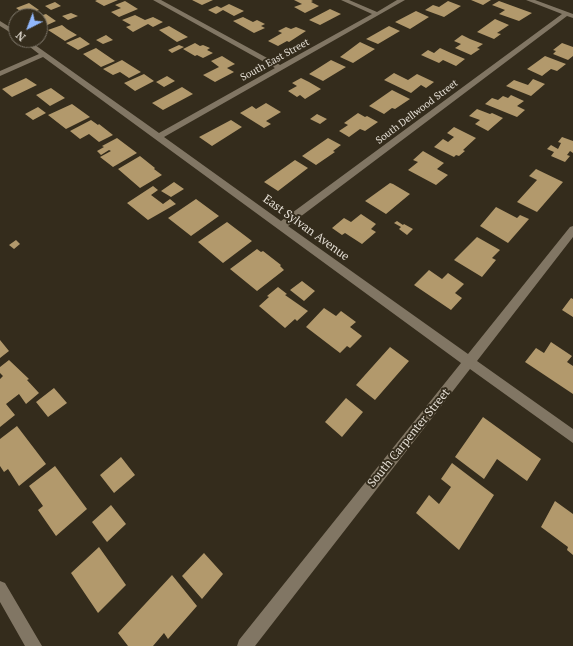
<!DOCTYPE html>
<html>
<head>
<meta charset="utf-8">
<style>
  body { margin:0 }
  #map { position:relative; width:573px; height:646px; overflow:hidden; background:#342c1c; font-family:"PT Serif",serif }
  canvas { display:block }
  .north { position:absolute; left:8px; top:8px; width:40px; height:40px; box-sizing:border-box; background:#342c1c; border:1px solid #7a7366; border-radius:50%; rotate:222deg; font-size:11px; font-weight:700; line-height:16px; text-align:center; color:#e4ded4 }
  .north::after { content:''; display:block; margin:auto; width:14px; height:18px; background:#91b8fd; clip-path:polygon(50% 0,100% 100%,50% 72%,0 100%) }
</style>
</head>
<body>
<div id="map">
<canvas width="573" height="646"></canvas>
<div class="north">N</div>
</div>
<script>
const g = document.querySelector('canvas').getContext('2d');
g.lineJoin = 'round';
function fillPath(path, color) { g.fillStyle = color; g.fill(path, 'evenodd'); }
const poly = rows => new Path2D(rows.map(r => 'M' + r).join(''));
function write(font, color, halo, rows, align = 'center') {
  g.font = font + ' "PT Serif",serif'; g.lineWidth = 4; g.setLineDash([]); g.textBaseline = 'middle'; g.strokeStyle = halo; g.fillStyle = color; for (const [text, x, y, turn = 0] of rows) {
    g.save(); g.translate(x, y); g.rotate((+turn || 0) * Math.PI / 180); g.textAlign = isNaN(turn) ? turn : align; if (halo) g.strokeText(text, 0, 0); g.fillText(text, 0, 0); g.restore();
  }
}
fillPath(poly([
  [97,0,118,0,104,6,95,1],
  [192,0,213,0,202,5],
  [294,0,311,0,313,1,311,2,319,6,305,13,294,7,302,4],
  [471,0,491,0,483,5],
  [125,1,138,9,119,17,111,12,121,8,115,5],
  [448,1,461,6,444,17,425,10,433,5,439,7],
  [499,1,532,13,519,21,499,14,505,10,492,5],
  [55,2,61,6,51,10,45,6],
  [29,3,39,10,26,15,16,8],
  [229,4,244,11,234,16,223,10,216,14,208,10,217,6,221,8],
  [330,9,341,14,320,25,309,20],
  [416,11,429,17,410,29,395,22],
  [71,13,78,16,68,20,62,16],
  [46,14,56,21,43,27,40,25,40,16],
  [135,15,145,20,153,17,163,22,153,27,148,24,133,32,126,27,131,25,122,20],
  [243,17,253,22,257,20,265,24,261,26,265,28,254,33,233,21],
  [495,19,509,25,497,33,501,34,494,39,477,32],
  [62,25,67,29,77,35,65,41,48,30],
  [169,26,188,37,177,42,159,30],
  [389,26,400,31,378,44,366,39],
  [286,27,291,29,296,27,306,31,289,42,287,41,278,46,268,41,282,33,278,31],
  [106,35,113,40,103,44,96,40],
  [462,35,470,39,483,44,477,48,480,49,471,55,455,48,461,44,454,41],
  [80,37,90,44,78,50,66,43],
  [360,42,375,49,353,63,340,57],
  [195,43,200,46,203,45,210,48,207,50,213,53,203,58,197,55,195,56,183,49],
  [562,43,573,47,573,56,568,60,553,54,556,51,553,50],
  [179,45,184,47,172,53,168,50],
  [96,48,115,61,101,67,83,54],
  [440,48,451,53,465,59,456,66,443,60,439,63,421,55,428,50,434,53],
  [222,56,235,64,227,68,234,72,215,82,203,75,219,67,211,61],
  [545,56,566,64,557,71,551,69,542,76,527,69],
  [122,60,141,72,129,78,120,72,113,75,103,69],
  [331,60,346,67,323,81,309,74],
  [394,73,408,80,417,74,434,82,426,88,421,85,411,93,384,80],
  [144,74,154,81,135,91,124,83],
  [167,76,175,81,164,87,156,82],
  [26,78,37,85,12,97,2,89],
  [301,78,309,82,321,89,305,99,300,95,297,97,288,91,297,86,292,83],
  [533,79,545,84,531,96,506,86,514,80,528,85],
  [182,87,193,94,163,110,152,103],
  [51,88,65,98,50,106,36,95],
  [392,90,410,99,395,109,392,108,384,114,369,106],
  [511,95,524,101,517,106,525,110,517,117,485,104,492,98,498,100,503,96,508,98],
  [266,103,281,112,266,121,271,124,264,128,240,113,252,106,256,109],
  [72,104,90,117,66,129,48,115],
  [38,107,46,113,33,120,25,114],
  [477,109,490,114,492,113,503,118,488,131,475,124,480,120,469,116],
  [358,113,365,117,367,116,378,122,365,131,360,129,349,137,339,131,348,125,344,123],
  [317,114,327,119,320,124,310,119],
  [91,120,98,125,99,124,113,135,99,142,89,134,80,139,70,131],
  [231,120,242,127,212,146,199,137],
  [454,127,476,138,463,150,465,151,459,156,456,155,454,157,434,147,443,139,448,142,454,137,447,133],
  [562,137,573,141,573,153,570,151,567,155,570,156,565,162,551,156,554,152,547,149,551,145,558,149,561,143,558,142],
  [117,138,137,153,113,167,100,157,111,151,109,150,101,155,97,151,104,147,102,146],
  [328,138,341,145,333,151,335,152,316,165,302,156],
  [423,151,444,163,437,169,448,175,436,185,408,170,418,162,413,160],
  [140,156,155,168,154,169,162,175,140,188,118,169],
  [295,160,308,168,278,191,264,182],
  [536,169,563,182,537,212,517,202,537,180,529,176],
  [174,182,184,189,171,197,161,191],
  [390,183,393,184,410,194,386,214,365,201],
  [153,186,158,190,151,195,163,204,170,199,176,204,148,220,127,203],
  [196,199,219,216,191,236,168,218],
  [496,207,517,218,520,215,529,219,508,243,480,226],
  [361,214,376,224,371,229,376,232,362,244,345,233,342,235,332,228,344,218,351,222],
  [397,221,403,225,404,224,413,229,407,235,399,229,401,227,394,223],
  [227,222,252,241,223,263,198,242],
  [477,237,500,250,492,258,496,260,482,277,454,260],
  [16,240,20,244,14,249,9,245],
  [257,249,261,252,263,251,281,265,280,266,284,270,257,291,230,269],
  [429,270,442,279,448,273,464,284,455,293,462,298,451,310,414,285],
  [302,281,315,291,304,301,290,290],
  [278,287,287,294,285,295,308,311,297,321,295,319,285,328,259,306,269,297,267,296],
  [571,298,573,299,573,317,562,310],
  [324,308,336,316,341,311,356,322,350,327,362,336,350,348,347,346,340,353,306,327],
  [0,340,9,351,0,358],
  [551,342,572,356,567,362,573,366,573,394,525,362,536,348,544,353],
  [390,347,409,361,375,400,356,385],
  [9,360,29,379,27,380,39,393,26,404,19,394,6,404,15,415,0,427,0,379,3,376,0,373,0,367],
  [54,388,67,403,48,417,36,402],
  [346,398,363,412,342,437,325,422],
  [483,417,541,459,527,481,497,459,484,479,455,457],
  [17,426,46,464,19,486,8,469,4,472,0,466,0,439],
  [121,457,135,475,114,493,100,475],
  [452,463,494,495,459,550,416,513,429,495,439,504,451,487,441,479],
  [55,466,87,509,56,536,38,510,43,506,29,486],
  [555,501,573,514,573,555,567,550,568,547,541,527],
  [111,505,126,524,107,542,92,522],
  [99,547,126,585,98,613,71,573],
  [204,553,223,574,202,599,182,576],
  [172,575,197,606,168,639,164,633,153,646,128,646,118,633]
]), '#b2996c');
fillPath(poly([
  [153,0,161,0,280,65,372,14,341,0,349,0,377,12,397,0,405,0,164,137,281,221,562,14,526,0,535,0,573,14,573,18,567,16,288,226,468,354,570,227,573,226,573,237,477,361,573,429,573,443,470,369,255,646,237,646,239,640,461,363,43,57,0,76,0,71,39,54,21,40,28,40,159,133,275,68,153,0],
  [0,21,16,31,16,36,0,26,0,21],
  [0,581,5,583,42,646,25,646,0,602,0,581]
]), '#817664');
write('10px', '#e4ded4', '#342c1c', [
  ["South East Street",275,60,-29],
  ["South Dellwood Street",417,112,-37]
]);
write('12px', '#e4ded4', '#342c1c', [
  ["East Sylvan Avenue",306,228,36],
  ["South Carpenter Street",409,438,-51]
]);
</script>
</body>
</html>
